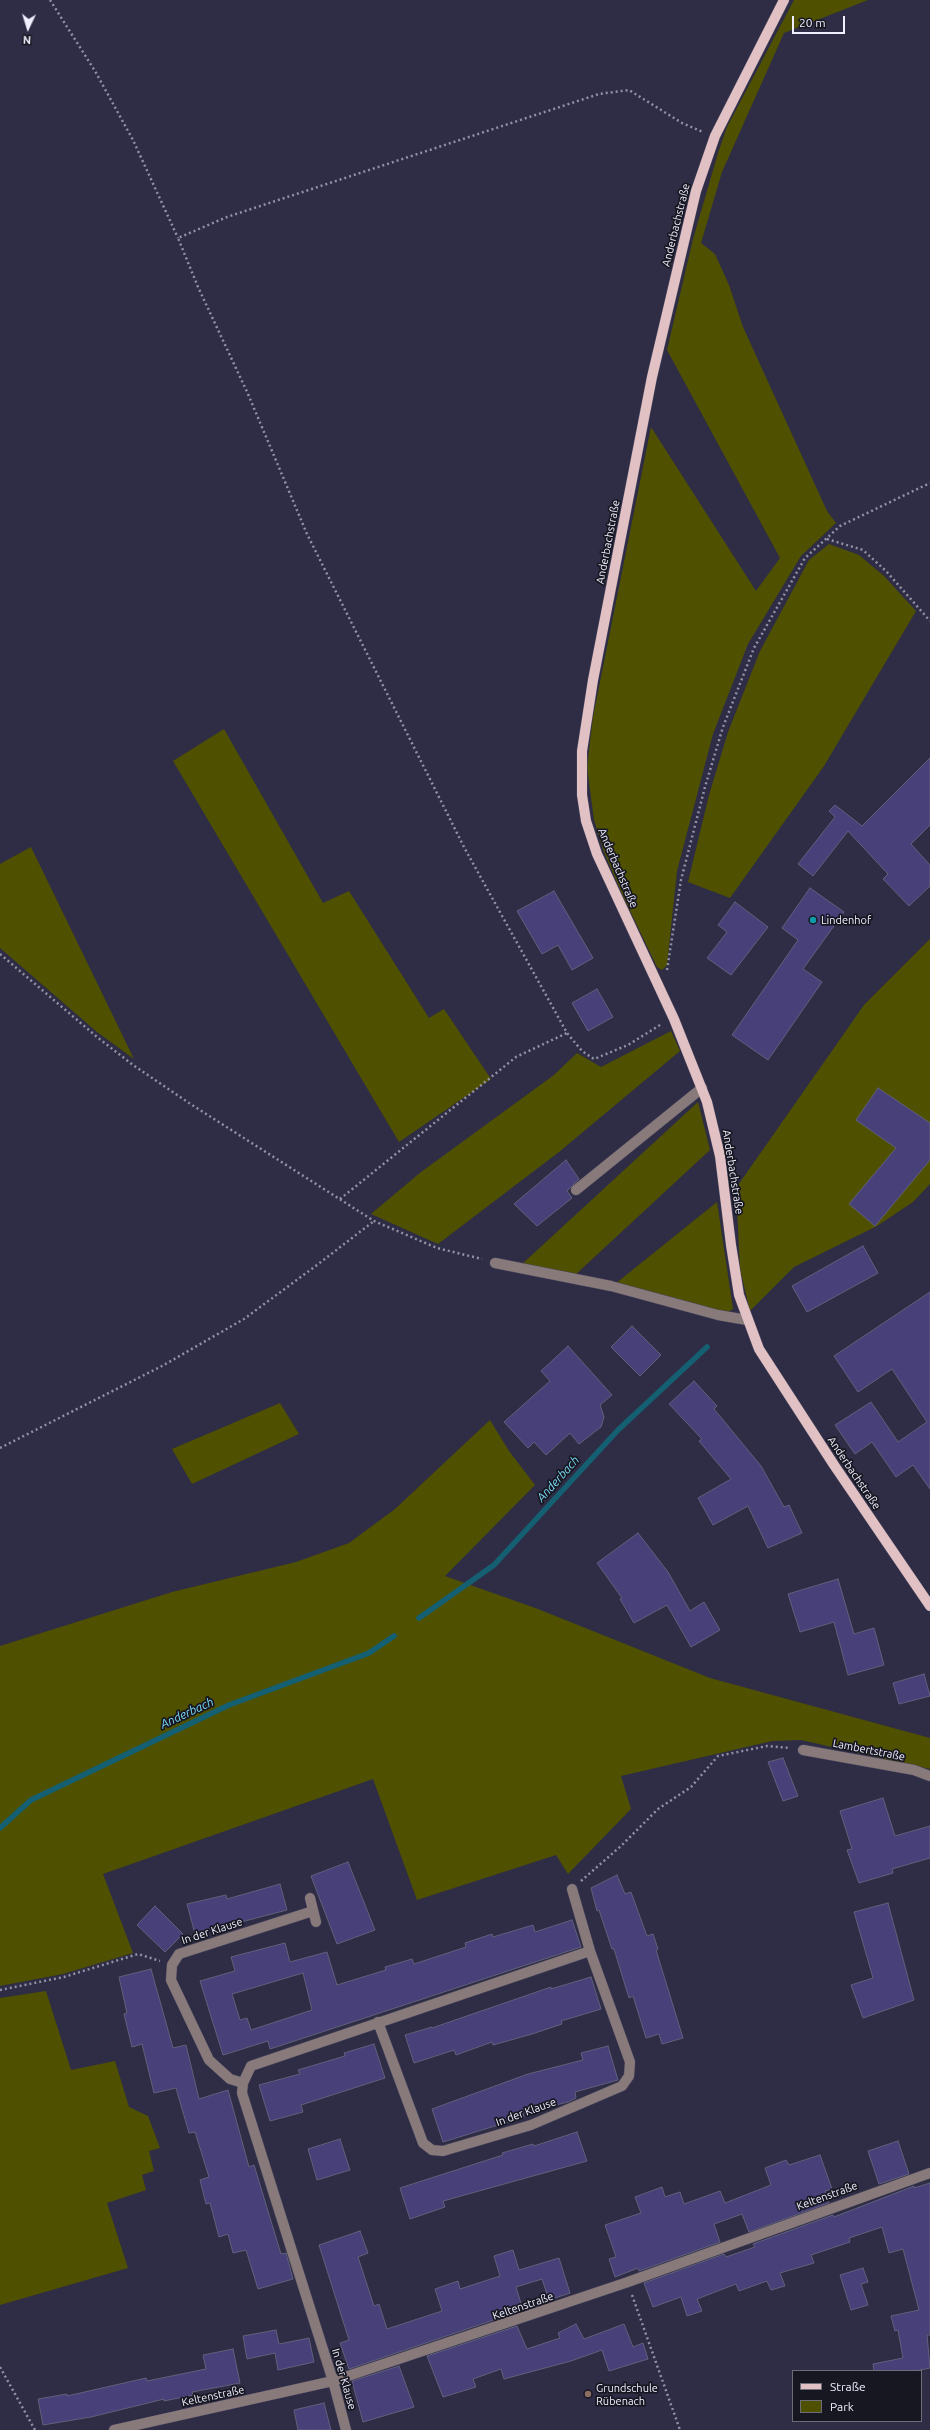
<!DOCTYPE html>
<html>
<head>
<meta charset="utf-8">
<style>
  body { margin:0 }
  #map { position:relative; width:930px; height:2430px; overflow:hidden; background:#2f2d45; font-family:Ubuntu,sans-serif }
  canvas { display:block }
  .legend { position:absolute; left:792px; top:2370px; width:130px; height:52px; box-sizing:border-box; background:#171722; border:1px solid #6d6d7a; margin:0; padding:5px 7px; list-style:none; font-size:12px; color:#efefff }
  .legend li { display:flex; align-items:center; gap:8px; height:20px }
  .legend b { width:20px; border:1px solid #6d6d7a }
  .north { position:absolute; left:8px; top:8px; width:40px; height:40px; -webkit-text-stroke:3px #171722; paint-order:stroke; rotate:184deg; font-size:11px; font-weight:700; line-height:16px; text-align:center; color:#efefff }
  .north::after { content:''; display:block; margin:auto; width:14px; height:18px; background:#efefff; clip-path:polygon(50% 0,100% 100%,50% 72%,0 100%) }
  .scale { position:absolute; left:792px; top:16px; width:53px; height:18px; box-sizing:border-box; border:2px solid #efefff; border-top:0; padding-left:5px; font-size:12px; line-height:14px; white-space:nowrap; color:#efefff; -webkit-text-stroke:3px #171722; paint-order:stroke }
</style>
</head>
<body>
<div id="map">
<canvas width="930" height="2430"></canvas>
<ul class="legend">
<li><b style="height:5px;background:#e1c1c4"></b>Straße</li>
<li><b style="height:11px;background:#4f5000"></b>Park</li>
</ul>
<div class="north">N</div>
<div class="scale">20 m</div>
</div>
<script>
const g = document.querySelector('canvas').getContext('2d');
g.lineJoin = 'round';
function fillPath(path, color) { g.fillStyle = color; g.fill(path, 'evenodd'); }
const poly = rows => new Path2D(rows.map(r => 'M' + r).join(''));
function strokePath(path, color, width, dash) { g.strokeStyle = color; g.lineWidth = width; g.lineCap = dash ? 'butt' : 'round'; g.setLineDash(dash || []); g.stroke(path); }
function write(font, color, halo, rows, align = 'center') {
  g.font = font + ' Ubuntu,sans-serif'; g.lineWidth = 3.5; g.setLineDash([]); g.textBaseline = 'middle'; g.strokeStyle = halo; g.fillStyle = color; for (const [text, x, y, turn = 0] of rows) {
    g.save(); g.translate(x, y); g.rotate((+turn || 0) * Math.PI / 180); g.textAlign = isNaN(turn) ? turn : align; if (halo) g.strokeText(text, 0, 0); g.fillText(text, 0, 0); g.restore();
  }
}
fillPath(poly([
  [794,0,868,0,784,33,722,172,701,243,715,254,729,285,743,327,827,511,836,523,801,556,748,644,713,734,677,871,667,965,662,970,657,967,622,894,604,852,594,820,587,767,593,717,651,427,756,591,780,558,667,350,693,239,718,153,727,127],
  [829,544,859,555,884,576,916,611,824,766,730,898,688,882,709,795,728,732,760,651,809,560],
  [224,729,323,903,349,891,429,1018,444,1009,491,1079,399,1142,173,761],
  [31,847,134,1059,97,1032,0,948,0,864],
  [930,939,930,1184,913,1202,877,1226,794,1267,750,1311,740,1269,736,1188,864,1005],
  [671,1031,680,1051,559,1152,438,1244,371,1214,421,1172,554,1075,577,1053,601,1067],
  [698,1102,710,1150,574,1276,521,1265],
  [717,1202,733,1309,725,1314,615,1284],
  [280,1403,299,1434,192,1484,172,1449],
  [490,1420,509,1451,535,1485,445,1576,538,1609,710,1678,930,1738,930,1769,801,1740,772,1741,621,1776,631,1809,568,1874,556,1855,417,1900,373,1779,103,1874,133,1953,63,1974,0,1986,0,1646,172,1592,296,1562,349,1543,395,1509],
  [46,1991,71,2070,115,2061,129,2107,148,2116,160,2148,149,2151,154,2171,142,2175,146,2190,107,2203,128,2268,0,2305,0,1998]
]), '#4f5000');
strokePath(poly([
  [419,1618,494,1565,618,1430,707,1347],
  [0,1828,31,1800,229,1705,369,1653,394,1636]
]), '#146072', 5.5);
const building = poly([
  [930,758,930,825,911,844,930,865,930,886,909,906,883,879,888,874,848,831,813,876,798,864,835,817,829,811,835,805,862,826,930,758],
  [810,888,844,912,803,969,822,982,768,1060,732,1035,798,940,782,928,810,888],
  [554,891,593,958,572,970,558,945,542,954,517,911,554,891],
  [735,902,768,927,731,975,707,958,727,932,718,925,735,902],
  [597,989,613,1017,588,1031,572,1003,597,989],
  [878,1088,930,1123,930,1160,875,1226,849,1204,896,1148,856,1120,878,1088],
  [566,1160,579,1179,567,1191,572,1198,537,1226,514,1204,566,1160],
  [863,1246,878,1273,807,1312,792,1286,863,1246],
  [930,1292,930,1489,913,1465,896,1477,872,1442,855,1454,835,1425,871,1402,898,1442,927,1422,892,1369,858,1392,834,1356,930,1292],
  [632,1326,661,1355,640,1376,611,1347,632,1326],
  [568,1346,612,1395,600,1405,604,1417,601,1427,579,1444,570,1433,546,1455,534,1442,528,1448,504,1422,550,1381,541,1371,568,1346],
  [694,1381,717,1406,714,1409,761,1466,784,1507,789,1505,802,1533,768,1548,748,1506,713,1525,698,1498,731,1479,699,1441,702,1439,669,1404,694,1381],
  [638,1533,668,1572,690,1611,704,1602,720,1630,691,1647,667,1605,634,1623,620,1599,622,1598,597,1563,638,1533],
  [838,1579,854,1634,874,1628,884,1665,848,1675,834,1622,800,1632,788,1594,838,1579],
  [924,1674,930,1696,899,1704,893,1683,924,1674],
  [783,1758,798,1796,783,1801,768,1762,783,1758],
  [883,1798,895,1836,930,1826,930,1858,892,1869,893,1873,859,1883,847,1850,852,1849,840,1811,883,1798],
  [348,1862,375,1930,337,1944,311,1876,348,1862],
  [617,1875,625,1894,631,1892,647,1936,653,1934,658,1949,656,1950,683,2038,662,2044,659,2034,646,2038,633,1996,629,1998,614,1949,612,1949,599,1910,597,1911,591,1888,617,1875],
  [280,1884,287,1910,195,1934,187,1904,226,1895,227,1899,280,1884],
  [888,1903,914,2000,863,2018,851,1985,873,1978,854,1912,888,1903],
  [155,1906,183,1934,165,1952,137,1925,155,1906],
  [572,1920,581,1947,270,2049,268,2041,223,2055,200,1981,235,1971,231,1957,285,1943,290,1962,327,1952,337,1985,386,1970,385,1967,412,1959,414,1964,466,1947,465,1943,492,1934,493,1937,533,1925,535,1932,572,1920],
  [303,1973,312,2010,251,2030,247,2018,240,2020,232,1994,303,1973],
  [151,1969,173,2048,186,2045,199,2099,228,2090,249,2167,254,2165,281,2254,286,2253,293,2279,258,2289,246,2250,233,2253,228,2234,219,2237,210,2203,206,2204,200,2180,209,2177,195,2132,189,2133,176,2088,154,2093,142,2044,132,2047,124,2014,127,2013,119,1977,151,1969],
  [591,1977,601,2009,561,2021,562,2024,532,2034,493,2045,492,2042,456,2055,454,2050,414,2063,405,2035,432,2027,432,2028,551,1987,551,1989,591,1977],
  [374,2044,385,2078,301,2105,303,2112,270,2121,259,2085,300,2074,298,2070,345,2056,344,2053,374,2044],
  [608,2046,618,2080,575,2092,576,2098,568,2102,523,2113,524,2117,443,2142,432,2109,528,2074,583,2060,581,2053,608,2046],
  [577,2132,587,2161,443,2201,445,2207,410,2219,400,2188,503,2155,502,2153,533,2144,534,2146,577,2132],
  [340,2139,350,2170,317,2180,308,2149,340,2139],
  [898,2141,909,2174,879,2184,868,2151,898,2141],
  [820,2155,832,2189,825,2191,829,2203,749,2232,742,2214,714,2224,720,2242,639,2271,638,2268,615,2277,609,2259,616,2257,605,2225,641,2213,635,2197,662,2187,665,2197,680,2192,684,2204,720,2191,725,2203,771,2185,765,2168,786,2160,789,2165,820,2155],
  [930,2183,930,2335,927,2335,930,2368,915,2371,874,2371,873,2364,903,2358,898,2330,895,2331,891,2316,919,2310,903,2249,889,2253,882,2227,849,2238,850,2242,811,2255,814,2263,780,2273,785,2286,771,2290,767,2281,739,2291,736,2284,697,2299,702,2311,687,2316,681,2297,653,2307,644,2283,724,2254,726,2257,755,2247,753,2244,833,2215,834,2217,914,2186,914,2188,930,2183],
  [360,2231,368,2253,358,2257,374,2306,379,2304,387,2329,442,2311,435,2289,458,2281,460,2289,500,2276,494,2256,513,2250,519,2270,559,2258,570,2293,549,2300,542,2279,516,2287,523,2310,349,2369,340,2343,349,2340,319,2245,360,2231],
  [863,2268,868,2282,861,2284,868,2305,851,2310,840,2275,863,2268],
  [576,2324,584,2339,624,2324,633,2347,643,2343,648,2359,609,2371,602,2350,571,2361,504,2379,501,2369,473,2379,476,2387,443,2397,427,2356,517,2326,527,2349,560,2338,558,2333,576,2324],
  [276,2330,279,2344,309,2338,314,2362,278,2370,275,2353,247,2359,243,2336,276,2330],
  [233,2349,240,2383,192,2392,193,2395,164,2401,164,2399,91,2417,43,2425,38,2399,67,2394,67,2396,146,2378,147,2381,206,2369,203,2355,233,2349],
  [399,2366,414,2407,363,2422,352,2381,399,2366],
  [324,2403,331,2430,298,2430,294,2410,324,2403]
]);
fillPath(building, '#474079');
strokePath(building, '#61607c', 1);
const minor = poly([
  [576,1190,702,1088],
  [495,1263,611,1286,718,1315,747,1320],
  [803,1750,914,1770,930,1776],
  [310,1898,316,1922],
  [378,2022,423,2143,432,2150,443,2151,531,2125,622,2086,629,2076,630,2062,590,1951,572,1889],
  [243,2083,230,2079,209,2060,171,1980,172,1965,179,1954,313,1911],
  [114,2430,333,2381,628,2282,930,2173],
  [346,2430,333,2381,242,2093,243,2083,251,2066,590,1951]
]);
const major = poly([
  [784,0,715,136,696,191,652,377,593,680,582,751,582,795,586,821,597,854,674,1019,707,1102,720,1156,731,1245,739,1295,759,1349,834,1465,930,1606]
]);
strokePath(minor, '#4a485f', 11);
strokePath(major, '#4a485f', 11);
strokePath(poly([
  [50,0,95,71,133,140,178,238],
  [827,539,863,550,886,571,930,621],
  [0,954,97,1037,133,1065,189,1103,374,1221,437,1248,482,1259],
  [667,970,681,880,705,787,723,727,754,648,805,558,840,526,930,483],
  [660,1025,628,1045,594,1059,582,1051,567,1033,465,849,307,534,248,394,198,287,178,238,227,217,599,94,629,90,682,123,703,132],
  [340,1199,516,1057,567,1033],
  [0,1448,162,1366,244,1319,317,1265,374,1221],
  [581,1881,621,1846,658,1809,691,1787,718,1756,767,1746,790,1748],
  [0,1990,64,1977,138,1954,160,1961],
  [632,2295,680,2430],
  [0,2367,35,2430]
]), '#9291a5', 2.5, [2, 3]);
strokePath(minor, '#88797a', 10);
strokePath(major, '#e1c1c4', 10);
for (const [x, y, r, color] of [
  [813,920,4,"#0f9aa8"],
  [588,2394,4,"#8d6e63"]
]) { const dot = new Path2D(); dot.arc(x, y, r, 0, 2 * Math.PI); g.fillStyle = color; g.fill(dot); strokePath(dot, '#171722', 1.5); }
write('11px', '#efefff', '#171722', [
  ["Anderbachstraße",676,225,-76],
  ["Anderbachstraße",608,542,-79],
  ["Anderbachstraße",618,868,67],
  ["Anderbachstraße",733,1172,81],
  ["Anderbachstraße",854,1473,56],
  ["Lambertstraße",869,1750,11],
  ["In der Klause",212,1931,-18],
  ["In der Klause",526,2112,-20],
  ["Keltenstraße",827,2196,-20],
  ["Keltenstraße",523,2306,-19],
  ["In der Klause",344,2379,74],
  ["Keltenstraße",213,2396,-12]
]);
write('11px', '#efefff', '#171722', [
  ["Lindenhof",821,920],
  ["Grundschule",596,2388],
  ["Rübenach",596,2401]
], 'left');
write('italic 12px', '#7adbf7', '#171722', [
  ["Anderbach",558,1479,-48],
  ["Anderbach",187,1713,-25]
]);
</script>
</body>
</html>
